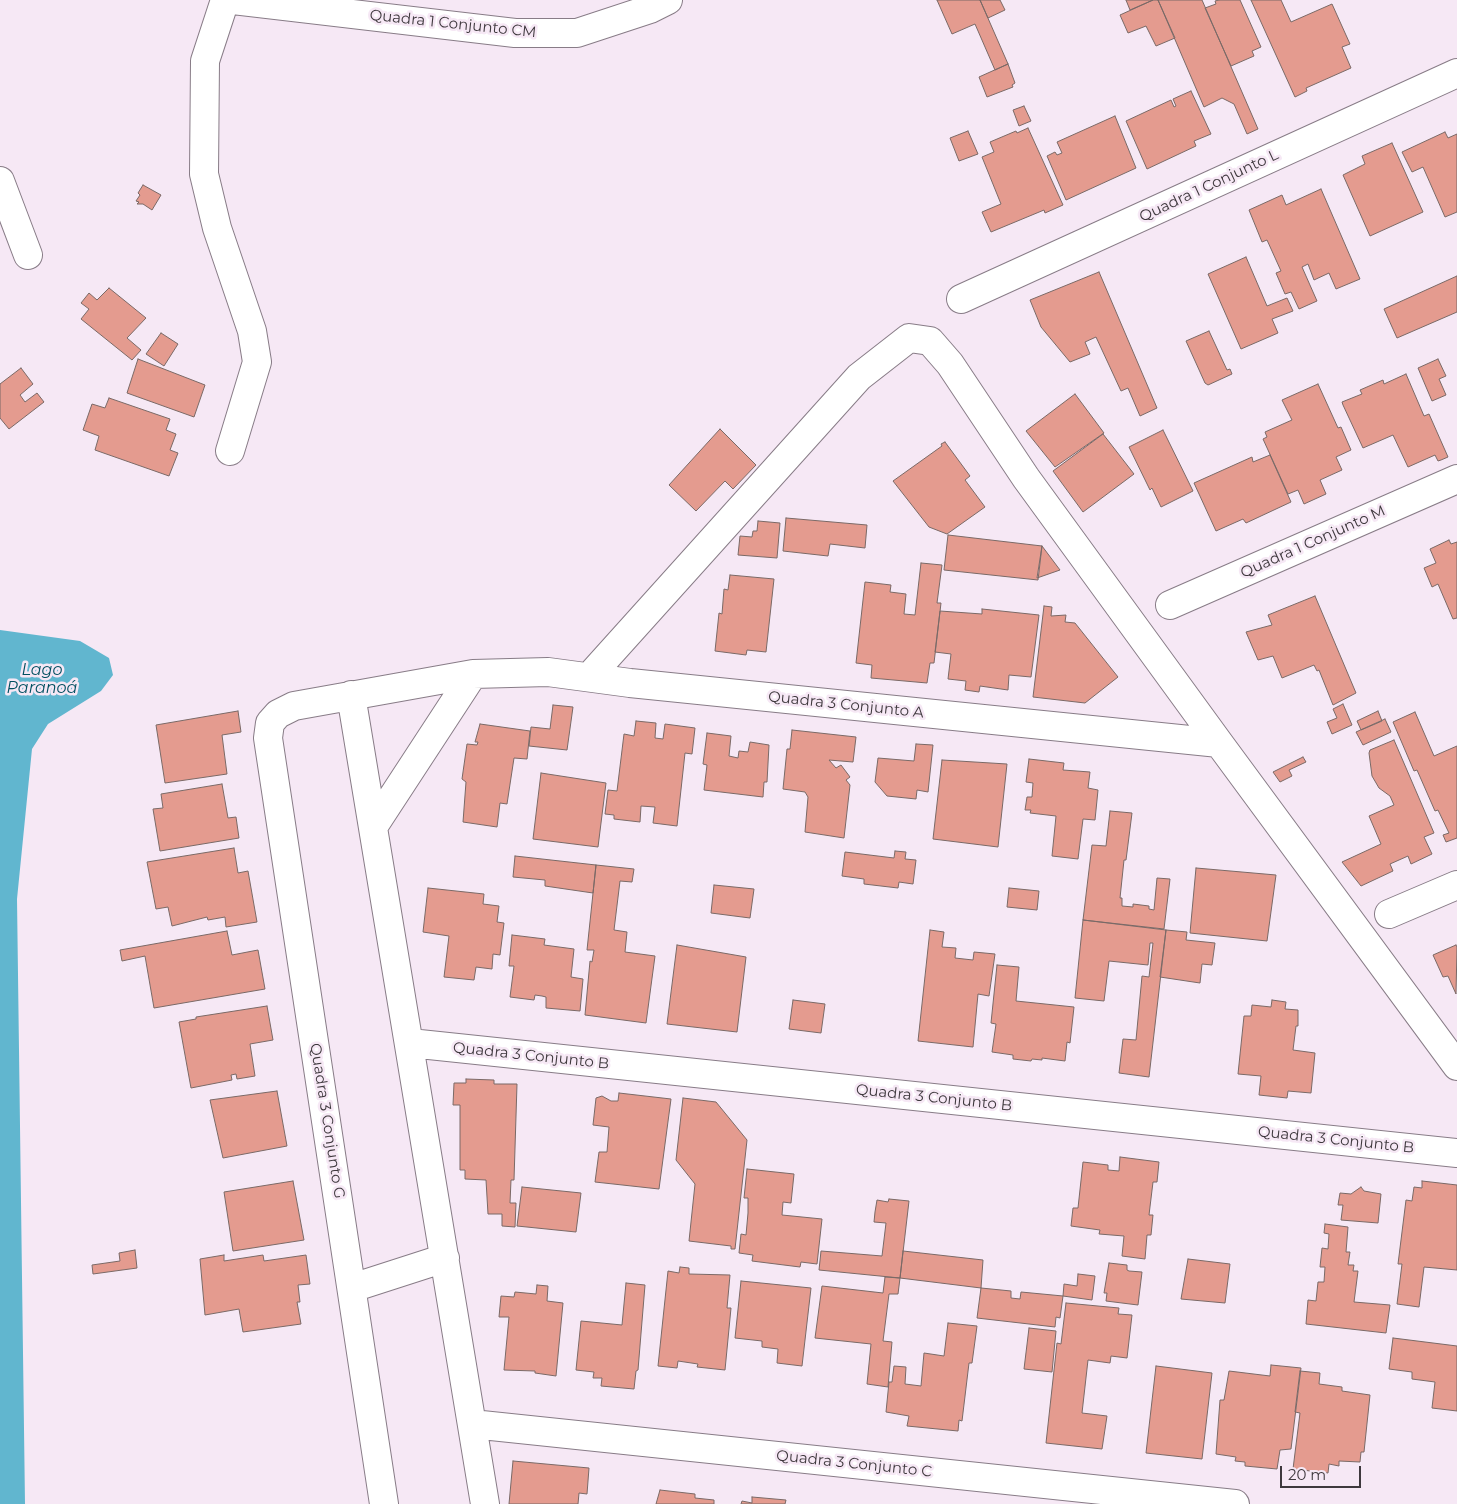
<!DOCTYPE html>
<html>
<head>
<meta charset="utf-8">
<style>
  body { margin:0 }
  #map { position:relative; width:1457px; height:1504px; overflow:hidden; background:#f6e8f5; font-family:Montserrat,sans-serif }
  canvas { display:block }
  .scale { position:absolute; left:1280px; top:1466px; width:81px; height:22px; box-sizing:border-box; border:2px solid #3e383d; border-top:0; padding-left:6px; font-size:15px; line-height:18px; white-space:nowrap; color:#3e383d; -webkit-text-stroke:4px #f6e8f5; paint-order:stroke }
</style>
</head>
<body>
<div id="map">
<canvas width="1457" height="1504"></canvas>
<div class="scale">20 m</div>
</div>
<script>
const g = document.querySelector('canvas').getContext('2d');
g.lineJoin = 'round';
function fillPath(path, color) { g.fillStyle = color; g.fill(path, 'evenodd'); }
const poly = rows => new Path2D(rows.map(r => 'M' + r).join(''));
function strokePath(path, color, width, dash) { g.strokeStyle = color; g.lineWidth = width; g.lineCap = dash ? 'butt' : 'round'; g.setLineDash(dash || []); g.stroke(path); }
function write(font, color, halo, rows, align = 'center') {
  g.font = font + ' Montserrat,sans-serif'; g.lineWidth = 5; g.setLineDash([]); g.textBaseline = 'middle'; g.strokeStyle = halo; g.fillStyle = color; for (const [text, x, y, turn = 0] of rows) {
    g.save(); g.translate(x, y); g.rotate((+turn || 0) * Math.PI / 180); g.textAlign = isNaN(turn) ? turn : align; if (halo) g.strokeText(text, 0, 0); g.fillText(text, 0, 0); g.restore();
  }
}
fillPath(poly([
  [0,630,80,641,109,658,113,675,101,691,48,724,32,749,17,899,25,1504,0,1504]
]), '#61b6cf');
const building = poly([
  [937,0,980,0,1008,64,995,70,975,24,952,34,937,0],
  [980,0,1000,0,1005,10,988,18,980,0],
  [1126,0,1153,0,1130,10,1126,0],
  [1153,0,1158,0,1175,38,1156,46,1146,26,1128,33,1120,15,1153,0],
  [1158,0,1202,0,1258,129,1247,134,1234,104,1222,98,1204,107,1158,0],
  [1219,0,1240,0,1261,47,1252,51,1254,56,1231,66,1205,8,1216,4,1215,1,1219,0],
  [1251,0,1281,0,1291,22,1332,4,1350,44,1342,47,1351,68,1306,88,1307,91,1295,97,1251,0],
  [1008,64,1015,83,1012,85,1013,87,987,97,979,77,1008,64],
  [1191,91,1211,134,1194,141,1196,146,1147,169,1126,121,1171,100,1174,107,1176,106,1173,99,1191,91],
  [1024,106,1031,121,1019,126,1013,110,1024,106],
  [1115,116,1136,168,1066,200,1047,156,1055,152,1057,155,1062,153,1057,142,1115,116],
  [1028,128,1063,205,1045,213,1044,210,991,232,982,212,1001,204,982,157,994,152,990,142,1016,131,1017,133,1028,128],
  [968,131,978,154,959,161,950,138,968,131],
  [1445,132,1448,138,1457,134,1457,212,1445,217,1423,167,1412,172,1402,152,1445,132],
  [1392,143,1423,212,1370,236,1343,175,1365,164,1362,156,1392,143],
  [143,185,161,195,152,210,143,204,137,204,139,202,136,201,140,195,138,193,143,185],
  [1321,189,1360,279,1336,289,1329,273,1314,280,1308,264,1302,267,1317,301,1299,309,1291,292,1285,294,1276,273,1281,271,1267,240,1262,242,1249,210,1282,195,1286,205,1321,189],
  [1246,257,1267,306,1287,298,1293,311,1272,319,1278,333,1241,349,1208,274,1246,257],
  [1099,272,1157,408,1140,416,1128,388,1121,391,1096,337,1085,342,1090,354,1070,362,1041,327,1030,300,1099,272],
  [1457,276,1457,312,1397,338,1384,309,1457,276],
  [109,288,146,318,127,338,141,350,132,360,81,319,89,309,81,303,89,293,97,300,109,288],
  [1209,331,1227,370,1230,369,1232,374,1208,385,1205,383,1186,341,1209,331],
  [161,333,178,344,164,366,146,354,161,333],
  [138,359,205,385,194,417,127,393,138,359],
  [1438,359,1446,376,1439,379,1446,395,1432,401,1418,368,1438,359],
  [21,368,33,384,20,395,25,402,37,393,44,402,9,429,0,418,0,384,21,368],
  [1406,374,1424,416,1429,414,1448,457,1441,460,1438,461,1435,455,1408,467,1393,435,1363,448,1343,405,1342,402,1362,394,1360,390,1383,380,1384,384,1406,374],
  [1318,384,1338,428,1341,427,1351,450,1336,457,1342,470,1320,480,1326,494,1304,504,1298,490,1288,494,1263,439,1267,437,1265,432,1292,420,1282,400,1318,384],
  [1075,394,1104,433,1055,467,1026,431,1075,394],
  [109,398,170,419,166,430,176,434,170,450,178,453,169,476,95,450,99,436,83,430,92,404,105,408,109,398],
  [720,429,756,465,733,489,725,481,696,511,669,485,720,429],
  [1163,430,1193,491,1161,507,1152,488,1150,490,1129,447,1163,430],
  [1103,434,1134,474,1083,512,1053,471,1103,434],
  [945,442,970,476,965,480,985,507,947,534,929,527,893,481,942,446,941,444,945,442],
  [1270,455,1291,502,1246,523,1243,519,1216,531,1194,483,1252,457,1253,462,1270,455],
  [786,518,867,525,865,548,830,544,828,556,783,551,786,518],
  [758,521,780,523,777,558,738,555,740,536,752,537,753,531,757,531,758,521],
  [948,535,1042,546,1038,580,944,570,948,535],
  [1449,540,1451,544,1457,542,1457,618,1453,619,1438,584,1432,587,1424,568,1436,563,1430,549,1449,540],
  [1042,546,1060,570,1037,578,1042,546],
  [921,563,942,565,937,603,941,603,934,663,930,663,927,683,871,678,872,665,856,663,865,582,891,585,890,592,906,594,904,614,915,615,921,563],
  [730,575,774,579,766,652,747,650,746,655,715,651,719,613,722,614,724,589,728,590,730,575],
  [1315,596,1356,693,1333,705,1319,670,1317,671,1314,665,1282,678,1273,656,1258,660,1246,632,1272,625,1268,615,1315,596],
  [1044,606,1052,607,1051,616,1066,615,1065,622,1075,623,1118,677,1085,703,1033,697,1044,606],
  [982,609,1039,615,1031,677,1009,675,1008,690,980,686,979,692,965,690,966,681,948,679,951,654,935,652,940,611,982,614,982,609],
  [1343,704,1352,725,1332,734,1327,722,1337,718,1333,709,1343,704],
  [553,705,573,707,567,750,529,746,531,727,550,729,553,705],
  [238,711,241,732,222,735,227,774,165,783,156,725,238,711],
  [1378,711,1382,721,1361,730,1357,721,1378,711],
  [1415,712,1434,756,1457,746,1457,838,1446,842,1443,835,1449,833,1438,810,1435,811,1417,770,1414,771,1393,722,1415,712],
  [1385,719,1391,732,1363,745,1356,732,1385,719],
  [636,721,656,723,655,738,663,739,665,724,695,728,692,754,685,753,677,826,653,823,655,807,641,806,640,822,614,819,614,815,605,814,608,790,617,791,624,734,634,736,636,721],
  [480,724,530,731,527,759,514,758,507,804,500,803,497,827,463,822,466,782,462,779,467,744,477,745,478,742,475,742,480,724],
  [792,730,856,737,853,762,829,760,836,768,841,765,850,777,846,780,850,785,844,838,805,832,808,797,805,792,783,789,787,749,790,749,792,730],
  [707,733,731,736,729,756,738,758,739,751,748,752,750,742,769,745,767,782,764,782,763,797,704,790,707,765,703,764,707,733],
  [1394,740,1434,833,1424,837,1432,854,1411,864,1408,856,1390,864,1393,871,1361,886,1342,862,1381,844,1369,816,1394,805,1390,796,1379,788,1372,776,1369,753,1370,750,1394,740],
  [916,744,933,745,928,792,917,790,916,799,887,796,875,782,878,758,914,761,916,744],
  [1303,757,1306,762,1289,770,1292,776,1280,782,1273,772,1303,757],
  [1029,759,1064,763,1063,770,1090,772,1088,788,1098,790,1095,820,1083,819,1078,859,1052,856,1056,816,1030,813,1031,810,1025,810,1027,797,1032,797,1033,783,1026,782,1029,759],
  [942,760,1007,764,998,847,933,839,942,760],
  [541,773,606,783,598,847,533,839,541,773],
  [222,784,228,818,236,817,239,838,160,851,153,809,163,808,161,794,222,784],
  [1110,811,1132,813,1126,860,1124,860,1120,898,1122,898,1122,906,1133,907,1133,904,1149,906,1149,909,1154,910,1157,878,1170,879,1164,929,1083,920,1092,845,1106,846,1110,811],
  [234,848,238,873,248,871,257,922,226,927,225,917,208,920,207,917,172,926,168,907,156,909,147,862,234,848],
  [895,851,906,852,905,859,916,860,913,884,899,882,898,888,864,884,864,879,842,876,845,852,894,858,895,851],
  [515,856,596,865,593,893,545,886,545,880,513,877,515,856],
  [596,865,634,869,632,882,620,881,614,930,627,932,625,952,655,956,646,1023,585,1015,590,961,592,962,594,950,587,950,596,865],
  [1196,868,1276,875,1267,941,1190,933,1196,868],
  [714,885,754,889,750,918,711,913,714,885],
  [428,888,484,894,483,904,499,906,497,922,504,923,500,955,493,954,492,969,476,967,474,980,444,977,449,936,423,932,428,888],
  [1009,888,1039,891,1037,910,1007,907,1009,888],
  [1083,920,1166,930,1149,1077,1119,1073,1123,1039,1136,1040,1142,976,1149,977,1153,943,1150,943,1148,965,1109,961,1104,1001,1075,998,1083,920],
  [930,930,944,932,942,947,956,948,955,958,973,960,974,952,995,954,989,996,978,994,973,1047,918,1041,930,930],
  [1166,930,1187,932,1186,940,1215,943,1212,965,1202,964,1200,983,1160,977,1166,930],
  [227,931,232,955,258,950,265,989,154,1008,145,956,122,961,120,950,227,931],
  [512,935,545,939,544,945,574,949,571,977,583,979,580,1011,546,1008,546,997,542,996,535,995,534,1000,510,997,514,966,509,966,512,935],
  [677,945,746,957,737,1032,667,1024,677,945],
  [1456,945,1457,947,1456,994,1448,976,1443,977,1433,955,1456,945],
  [997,965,1019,967,1016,1001,1074,1007,1070,1043,1067,1042,1065,1061,1042,1058,1042,1060,1032,1059,1031,1061,1013,1059,1013,1055,992,1052,996,1024,991,1023,997,965],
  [793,1000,825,1004,821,1033,789,1029,793,1000],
  [1272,1000,1286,1002,1285,1009,1298,1010,1298,1026,1296,1026,1293,1050,1315,1053,1311,1093,1288,1091,1287,1098,1259,1095,1261,1076,1238,1074,1244,1016,1251,1016,1252,1005,1271,1007,1272,1000],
  [267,1006,273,1040,250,1044,255,1076,237,1079,236,1074,231,1075,232,1080,191,1088,179,1022,196,1019,196,1017,267,1006],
  [466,1079,494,1080,494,1084,517,1084,514,1180,511,1180,510,1203,516,1203,515,1227,502,1226,502,1214,488,1214,486,1180,465,1179,465,1170,460,1170,460,1105,453,1105,454,1083,466,1083,466,1079],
  [277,1091,287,1146,223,1158,210,1100,277,1091],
  [619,1093,671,1099,659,1189,595,1182,599,1152,607,1152,609,1127,593,1125,596,1098,602,1096,611,1101,618,1101,619,1093],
  [683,1098,716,1102,747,1140,735,1249,731,1249,731,1246,689,1241,695,1184,676,1160,683,1098],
  [1120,1157,1159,1162,1157,1182,1153,1182,1149,1215,1153,1215,1151,1235,1147,1235,1145,1259,1122,1256,1124,1236,1099,1234,1100,1230,1071,1226,1073,1208,1078,1208,1083,1162,1108,1165,1108,1170,1119,1171,1120,1157],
  [747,1169,794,1174,791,1203,783,1202,782,1215,822,1219,817,1264,801,1262,800,1267,752,1261,753,1255,739,1253,741,1234,746,1235,748,1213,748,1198,744,1198,747,1169],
  [293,1181,304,1240,233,1251,224,1192,293,1181],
  [1422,1181,1457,1185,1457,1270,1424,1267,1419,1307,1397,1304,1402,1264,1398,1264,1406,1200,1412,1201,1414,1187,1422,1188,1422,1181],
  [522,1187,581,1193,576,1232,517,1226,522,1187],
  [1361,1187,1364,1191,1381,1194,1378,1223,1341,1220,1343,1205,1338,1205,1340,1193,1351,1194,1361,1187],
  [889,1199,909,1201,900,1278,819,1270,821,1251,882,1256,886,1223,874,1222,875,1212,877,1200,888,1202,889,1199],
  [1325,1224,1348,1227,1346,1252,1350,1252,1348,1265,1354,1265,1353,1271,1358,1271,1354,1302,1390,1305,1386,1333,1306,1324,1308,1300,1316,1301,1318,1282,1324,1282,1325,1267,1320,1267,1322,1248,1328,1249,1329,1234,1324,1233,1325,1224],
  [135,1250,137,1268,93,1274,92,1265,120,1261,119,1253,135,1250],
  [903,1251,983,1260,981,1288,900,1278,903,1251],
  [224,1255,224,1261,263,1255,264,1261,306,1255,310,1284,298,1285,300,1302,297,1302,301,1324,243,1332,239,1309,205,1315,200,1259,224,1255],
  [1188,1259,1230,1264,1225,1303,1181,1299,1188,1259],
  [1109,1263,1127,1265,1127,1270,1129,1271,1142,1272,1138,1305,1106,1301,1107,1293,1104,1293,1109,1263],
  [680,1267,689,1268,689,1274,730,1275,727,1308,731,1308,725,1370,697,1367,698,1364,678,1361,677,1368,658,1366,668,1271,679,1273,680,1267],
  [1078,1274,1095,1276,1092,1300,1063,1296,1064,1284,1077,1286,1078,1274],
  [885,1277,900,1278,898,1294,889,1294,883,1341,892,1342,888,1387,867,1384,871,1344,815,1338,822,1286,883,1293,885,1277],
  [741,1281,811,1288,802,1366,777,1363,778,1349,762,1347,762,1341,735,1338,741,1281],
  [626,1283,645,1285,638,1370,636,1371,634,1389,601,1386,602,1378,593,1378,594,1372,576,1370,581,1321,622,1325,626,1283],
  [537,1285,548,1286,547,1301,563,1303,556,1376,535,1373,535,1371,504,1370,509,1317,499,1317,501,1296,514,1297,515,1292,536,1294,537,1285],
  [981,1288,1011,1291,1011,1298,1020,1299,1021,1292,1063,1296,1060,1318,1056,1317,1055,1327,977,1318,981,1288],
  [1066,1303,1119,1308,1118,1314,1132,1315,1127,1358,1111,1356,1110,1363,1088,1360,1082,1413,1107,1416,1102,1449,1046,1443,1057,1343,1061,1344,1066,1303],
  [948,1323,977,1326,972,1363,969,1363,962,1421,959,1420,958,1431,907,1426,909,1416,886,1412,889,1382,892,1382,894,1366,906,1367,905,1384,921,1386,924,1353,944,1356,948,1323],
  [1029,1328,1056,1331,1052,1372,1024,1369,1029,1328],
  [1393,1338,1457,1346,1457,1411,1432,1408,1435,1382,1412,1379,1412,1372,1389,1369,1393,1338],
  [1271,1365,1301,1368,1291,1449,1280,1450,1277,1469,1245,1466,1245,1462,1235,1461,1236,1457,1216,1454,1220,1400,1224,1400,1229,1371,1270,1376,1271,1365],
  [1156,1366,1212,1373,1202,1459,1146,1453,1156,1366],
  [1300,1371,1320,1373,1319,1384,1342,1387,1342,1391,1370,1395,1364,1452,1361,1452,1360,1462,1339,1461,1339,1466,1329,1464,1328,1473,1293,1469,1300,1413,1295,1412,1300,1371],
  [513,1461,589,1468,587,1494,579,1493,578,1504,509,1504,513,1461],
  [660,1490,695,1494,695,1498,714,1500,714,1504,656,1504,660,1490],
  [752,1497,786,1500,785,1504,741,1504,742,1501,752,1503,752,1497]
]);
fillPath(building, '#e49b8f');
strokePath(building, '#7a6966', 1);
const minor = poly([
  [225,0,205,61,204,174,217,228,252,331,257,362,230,451],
  [233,0,515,33,577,33,650,9,668,0],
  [0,181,28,255],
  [961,299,1457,73],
  [1170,605,1457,479],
  [589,677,859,377,909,338,930,341,950,364,1026,478,1219,743,1457,1066],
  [351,695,485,1504],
  [373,827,473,674],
  [1389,914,1457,885],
  [410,1043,1457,1153],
  [352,1288,445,1258],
  [472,1424,1235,1504],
  [384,1504,268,738,270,723,278,714,294,706,473,674,548,672,630,683,1219,743]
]);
strokePath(minor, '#887c87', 30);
strokePath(minor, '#fff', 28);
write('15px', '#3e383d', '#f6e8f5', [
  ["Quadra 1 Conjunto CM",453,24,6],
  ["Quadra 1 Conjunto L",1209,186,-25],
  ["Quadra 1 Conjunto M",1313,542,-24],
  ["Quadra 3 Conjunto A",846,705,6],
  ["Quadra 3 Conjunto B",531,1056,6],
  ["Quadra 3 Conjunto B",934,1098,6],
  ["Quadra 3 Conjunto G",327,1121,81],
  ["Quadra 3 Conjunto B",1336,1140,6],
  ["Quadra 3 Conjunto C",854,1464,6]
]);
write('italic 16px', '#004f60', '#f6e8f5', [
  ["Lago",42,670],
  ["Paranoá",42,688]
]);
</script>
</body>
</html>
